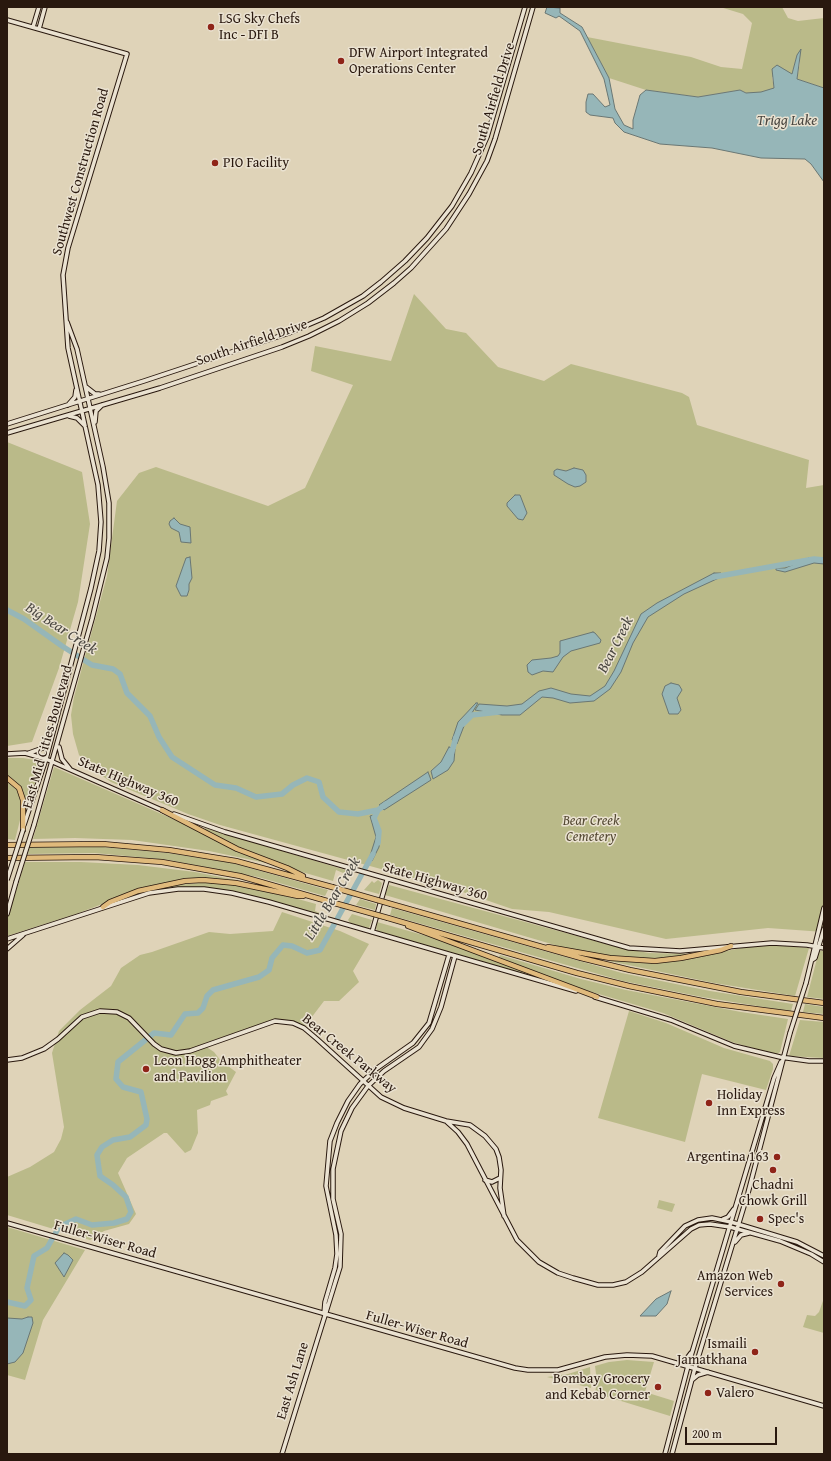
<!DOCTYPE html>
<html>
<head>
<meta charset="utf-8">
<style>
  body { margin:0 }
  #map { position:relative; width:831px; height:1461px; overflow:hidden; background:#dfd3b8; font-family:"Gentium Book Plus",serif }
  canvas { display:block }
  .frame { position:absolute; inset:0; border:8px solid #29180e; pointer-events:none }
  .scale { position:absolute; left:685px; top:1427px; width:92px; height:18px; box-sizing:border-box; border:2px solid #29180e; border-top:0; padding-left:5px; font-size:12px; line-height:14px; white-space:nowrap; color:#29180e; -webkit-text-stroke:3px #eae2d1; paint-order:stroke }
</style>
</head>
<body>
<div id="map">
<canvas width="831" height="1461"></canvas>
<div class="frame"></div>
<div class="scale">200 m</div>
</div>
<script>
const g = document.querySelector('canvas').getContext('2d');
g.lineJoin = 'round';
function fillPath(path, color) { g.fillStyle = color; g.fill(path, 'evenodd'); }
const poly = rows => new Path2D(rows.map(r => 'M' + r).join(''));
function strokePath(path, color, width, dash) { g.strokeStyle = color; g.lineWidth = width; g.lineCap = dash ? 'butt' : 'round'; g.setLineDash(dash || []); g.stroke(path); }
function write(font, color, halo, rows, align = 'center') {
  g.font = font + ' "Gentium Book Plus",serif'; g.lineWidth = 3; g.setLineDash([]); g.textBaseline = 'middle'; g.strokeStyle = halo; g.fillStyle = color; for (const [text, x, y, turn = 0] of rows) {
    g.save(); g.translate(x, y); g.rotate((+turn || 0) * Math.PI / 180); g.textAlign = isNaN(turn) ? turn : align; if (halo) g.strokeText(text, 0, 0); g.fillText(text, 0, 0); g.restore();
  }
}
fillPath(poly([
  [720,7,782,7,788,18,798,21,824,18,824,88,797,79,800,62,797,55,792,75,772,77,774,88,761,93,746,93,740,90,698,97,646,90,609,78,587,37,691,57,721,67,742,69,752,23,743,14],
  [414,294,446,329,466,333,498,367,544,381,571,364,682,393,689,397,697,425,809,460,806,488,824,485,824,932,768,928,666,939,549,912,512,909,454,889,220,825,188,814,111,782,94,770,79,755,73,734,71,715,74,697,107,576,117,501,139,473,156,467,268,506,305,488,353,385,311,371,315,346,391,361],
  [7,442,82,472,90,524,78,602,59,668,32,742,7,746],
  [7,758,23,758,41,761,28,807,26,807,17,784,7,776],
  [54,767,189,826,266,862,266,863,209,851,132,840,75,838,33,839],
  [7,780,17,790,21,803,21,816,15,840,7,839],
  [205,828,349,871,348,875,336,870,333,881,302,872,244,850,205,830],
  [30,846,103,847,168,853,232,863,328,890,325,896,258,877,169,860,95,853,28,854],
  [25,862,81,862,138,865,195,872,236,880,236,881,185,879,150,886,76,914,7,936,7,920],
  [378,880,382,883,379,894,364,890,372,881,374,883],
  [212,882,226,883,298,899,316,904,315,911,320,913,319,915,253,896,208,888,173,887,139,893,177,885],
  [389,885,621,948,649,953,690,954,680,957,652,959,616,957,565,948,385,895],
  [360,899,376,904,375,910,356,905],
  [392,908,622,973,710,991,793,1004,791,1011,776,1009,702,997,623,981,390,915],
  [282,912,340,931,369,944,353,971,359,982,339,1001,324,1001,305,1026,294,1021,276,1019,205,1043,208,1048,214,1052,221,1061,236,1072,226,1091,228,1095,211,1101,210,1105,197,1110,198,1133,191,1150,185,1153,167,1133,164,1133,127,1158,118,1173,136,1214,129,1224,104,1231,90,1240,7,1215,7,1177,30,1167,54,1152,61,1139,64,1127,52,1053,59,1031,80,1010,111,986,121,968,140,955,152,952,209,932,230,934,273,931],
  [352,914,372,920,369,928,351,924,348,920],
  [377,922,437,939,535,976,534,978,377,931,376,928],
  [774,945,809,948,795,996,714,983,609,961,610,960,644,963,668,962,747,947],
  [819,951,824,951,824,999,807,997],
  [500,955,581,979,626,990,741,1012,788,1019,780,1052,777,1054,767,1052,732,1042,663,1013,558,982,499,957],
  [805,1004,824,1007,824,1014,803,1012],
  [629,1011,666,1023,724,1048,770,1061,773,1064,773,1069,766,1090,702,1074,685,1142,598,1118],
  [800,1020,824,1022,824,1058,789,1056],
  [659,1200,675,1204,672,1212,657,1208],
  [7,1227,85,1250,43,1320,25,1380,7,1375],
  [824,1298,824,1333,803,1327,807,1315,815,1316,819,1312],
  [627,1360,654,1362,645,1392,674,1401,670,1416,595,1393,597,1381,595,1366,609,1362],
  [590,1367,591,1388,547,1377,568,1374]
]), '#baba89');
const water = poly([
  [547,7,560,8,560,13,582,27,609,78,615,109,624,125,633,129,633,120,640,95,646,90,698,97,740,90,746,93,761,92,774,88,772,69,777,65,792,74,797,55,801,49,797,79,824,88,824,182,811,164,805,159,761,158,712,148,660,144,624,132,615,123,613,118,590,115,586,112,586,102,588,94,593,94,605,107,610,105,604,79,580,31,559,16,556,18,545,13,547,7],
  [574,468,583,470,586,475,586,482,580,486,575,487,568,484,554,475,554,471,557,469,566,471,574,468],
  [515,495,520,495,527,513,523,520,518,519,507,506,507,503,515,495],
  [174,518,180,524,190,527,191,543,181,542,179,532,171,528,169,524,170,521,174,518],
  [190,557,192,578,189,584,189,590,187,596,181,596,176,586,186,558,190,557],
  [809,558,824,558,824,564,814,563,785,572,776,570,776,568,785,568,809,558],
  [714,573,721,573,721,577,684,594,648,617,633,643,621,672,610,689,594,701,570,703,553,698,542,697,520,715,502,715,475,710,479,704,507,706,522,704,539,691,551,688,571,694,590,696,605,686,614,671,641,614,657,603,714,573],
  [593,632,595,633,601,640,600,643,571,651,563,657,553,672,543,671,532,675,528,672,527,665,532,660,551,658,558,656,560,653,560,641,593,632],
  [671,683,679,685,682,690,677,698,681,710,678,714,669,714,662,694,665,686,671,683],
  [476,703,478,703,464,726,457,744,452,740,458,722,476,703],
  [449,747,455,749,454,761,448,770,433,779,431,771,441,762,449,747],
  [428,772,431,780,384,810,379,805,428,772],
  [374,815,380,839,379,847,372,861,369,859,376,837,370,816,374,815],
  [64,1253,68,1255,73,1260,64,1277,55,1263,64,1253],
  [671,1291,667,1304,656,1316,640,1316,656,1299,671,1291],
  [28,1317,32,1317,33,1323,23,1353,15,1362,7,1364,7,1318,22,1319,28,1317]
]);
fillPath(water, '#96b6b8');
strokePath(water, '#6a7774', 1);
strokePath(poly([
  [714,577,814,559,824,560],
  [7,610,24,619,62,646,92,665,113,669,120,674,127,693,150,716,159,737,172,757,215,785,236,788,256,797,282,794,293,785,307,778,319,782,323,797,339,812,358,814,378,810,386,804],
  [463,724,472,715,499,712],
  [451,755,456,737],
  [378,810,374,818,379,831,378,843],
  [7,1302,25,1306,31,1300,27,1288,34,1256,47,1248,59,1227,76,1219,92,1225,114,1223,127,1219,131,1212,126,1197,113,1185,100,1176,97,1155,102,1147,113,1140,130,1137,146,1125,147,1119,141,1092,123,1087,116,1079,118,1062,154,1033,171,1035,185,1014,198,1013,203,1008,207,996,213,990,259,977,269,970,272,958,283,945,292,946,307,953,320,950,373,854]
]), '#96b6b8', 5.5);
const secondary = poly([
  [7,20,127,54,68,248,63,275,68,348,98,485,101,522,99,551,91,588,46,759,24,825],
  [33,27,39,7],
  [39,29,45,7],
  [86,387,95,394,99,394],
  [68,405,75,397,76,390],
  [69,416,77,418,85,426],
  [95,422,96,411,102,405],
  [7,424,144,381,289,333,324,318,363,296,381,282,405,261,427,238,452,206,471,173,487,137,525,7],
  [7,433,160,388,282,347,309,336,339,321,368,303,394,283,411,268,446,229,469,194,487,161,495,139,533,7],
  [59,747,62,759,70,769],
  [29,753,43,748,49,740],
  [7,754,25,753,46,759,164,811],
  [174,814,225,832,629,948,680,951,772,943,807,945,824,948],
  [34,825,92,619,107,558,109,538,109,503,103,467,77,349,67,322],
  [7,914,16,882],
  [372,932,387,880],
  [7,939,149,893,178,889,204,889,232,893,269,902,576,991],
  [7,949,23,935],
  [812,960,815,958,824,929],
  [806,983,824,908],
  [595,997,671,1020,734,1046,780,1057,809,1061,824,1061],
  [7,1060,22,1058,44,1049,58,1039,82,1017,100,1011,117,1012,129,1018,154,1044,161,1049,176,1053,190,1051,275,1021,293,1023,304,1028,317,1039,381,1097,404,1108,446,1121,470,1125,485,1136,496,1149,499,1157,501,1170,500,1188,504,1216],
  [447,1122,458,1132,467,1144,517,1240,539,1262,558,1273,573,1278,598,1285,613,1285,626,1282,642,1272,691,1229,699,1225,710,1224,730,1227,780,1241,811,1254,824,1262],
  [485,1180,492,1182,500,1178],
  [723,1219,728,1217,734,1209],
  [7,1223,515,1368,528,1370,558,1370,605,1357,627,1355,652,1356,824,1406],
  [735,1242,741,1235,749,1233],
  [659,1256,660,1252,685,1226,698,1220,712,1218,731,1222,797,1242,824,1256],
  [324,1314,325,1302,335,1268,337,1254,336,1235,326,1186,330,1141,337,1123,348,1101,360,1084,376,1069,413,1043,429,1023,449,955],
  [680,1363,685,1361,691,1353],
  [692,1380,698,1375,708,1372],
  [282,1454,340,1267,341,1234,333,1199,333,1169,341,1131,352,1108,368,1086,384,1071,419,1047,432,1029,441,1007,455,956],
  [665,1454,688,1366,774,1078,781,1062],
  [672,1454,695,1368,748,1193,790,1033]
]);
const highway = poly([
  [7,778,19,788,23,800,23,830],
  [162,810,237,849,287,868,303,876],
  [7,845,103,844,169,850,236,861,332,887],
  [7,858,95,857,162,862,240,876,320,899],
  [391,904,581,958,630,970,741,992,824,1003],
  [103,907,110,902,138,891,185,881,203,880,236,883,298,896,303,896],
  [388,918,577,973,629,986,717,1004,824,1018],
  [408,926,597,997],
  [548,947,610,958,655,961,681,958,721,950,731,946]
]);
strokePath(secondary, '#29180e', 5.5);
strokePath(highway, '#29180e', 6);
strokePath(secondary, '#eae2d1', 3.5);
strokePath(highway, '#e0ba7c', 4.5);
const secondaryBridge = poly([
  [7,880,23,830],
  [16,882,34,825],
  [790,1033,806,983]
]);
const highwayBridge = poly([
  [332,887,391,904],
  [320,899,388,918]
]);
strokePath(secondaryBridge, '#29180e', 5.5, []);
strokePath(highwayBridge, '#29180e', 6, []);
strokePath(secondaryBridge, '#eae2d1', 3.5);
strokePath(highwayBridge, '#e0ba7c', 4.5);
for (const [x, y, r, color] of [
  [211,27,4,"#8f2418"],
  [341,61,4,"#8f2418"],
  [215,163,4,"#8f2418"],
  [146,1069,4,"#8f2418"],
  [709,1103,4,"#8f2418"],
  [777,1157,4,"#8f2418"],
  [773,1170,4,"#8f2418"],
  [760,1219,4,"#8f2418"],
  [781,1284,4,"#8f2418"],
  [755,1352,4,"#8f2418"],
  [658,1387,4,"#8f2418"],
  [708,1393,4,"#8f2418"]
]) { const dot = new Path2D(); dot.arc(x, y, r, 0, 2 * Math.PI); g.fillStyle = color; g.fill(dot); strokePath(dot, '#eae2d1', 1.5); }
write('14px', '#29180e', '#eae2d1', [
  ["LSG Sky Chefs",219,19],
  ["Inc - DFI B",219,35],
  ["DFW Airport Integrated",349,53],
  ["Operations Center",349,69],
  ["PIO Facility",223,163],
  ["Leon Hogg Amphitheater",154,1061],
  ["and Pavilion",154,1077],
  ["Holiday",717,1095],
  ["Inn Express",717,1111],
  ["Argentina 163",769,1157,"right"],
  ["Chadni",773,1185,"center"],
  ["Chowk Grill",773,1201,"center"],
  ["Spec's",768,1219],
  ["Amazon Web",773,1276,"right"],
  ["Services",773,1292,"right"],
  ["Ismaili",747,1344,"right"],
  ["Jamatkhana",747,1360,"right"],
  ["Bombay Grocery",650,1379,"right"],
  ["and Kebab Corner",650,1395,"right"],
  ["Valero",716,1393]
], 'left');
write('14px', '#29180e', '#eae2d1', [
  ["South Airfield Drive",494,99,-73],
  ["Southwest Construction Road",81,172,-74],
  ["South Airfield Drive",252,343,-19],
  ["East Mid Cities Boulevard",48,737,-74],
  ["State Highway 360",128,782,23],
  ["State Highway 360",435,882,16],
  ["Bear Creek Parkway",349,1054,39],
  ["Fuller-Wiser Road",105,1240,16],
  ["Fuller-Wiser Road",417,1330,16],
  ["East Ash Lane",293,1381,-73]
]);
write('italic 14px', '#544933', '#eae2d1', [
  ["Bear Creek",591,821],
  ["Cemetery",591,837]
]);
write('italic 15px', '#4a4741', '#eae2d1', [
  ["Trigg Lake",787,121],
  ["Big Bear Creek",61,629,33],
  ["Bear Creek",616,645,-63],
  ["Little Bear Creek",333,899,-59]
]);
</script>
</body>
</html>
